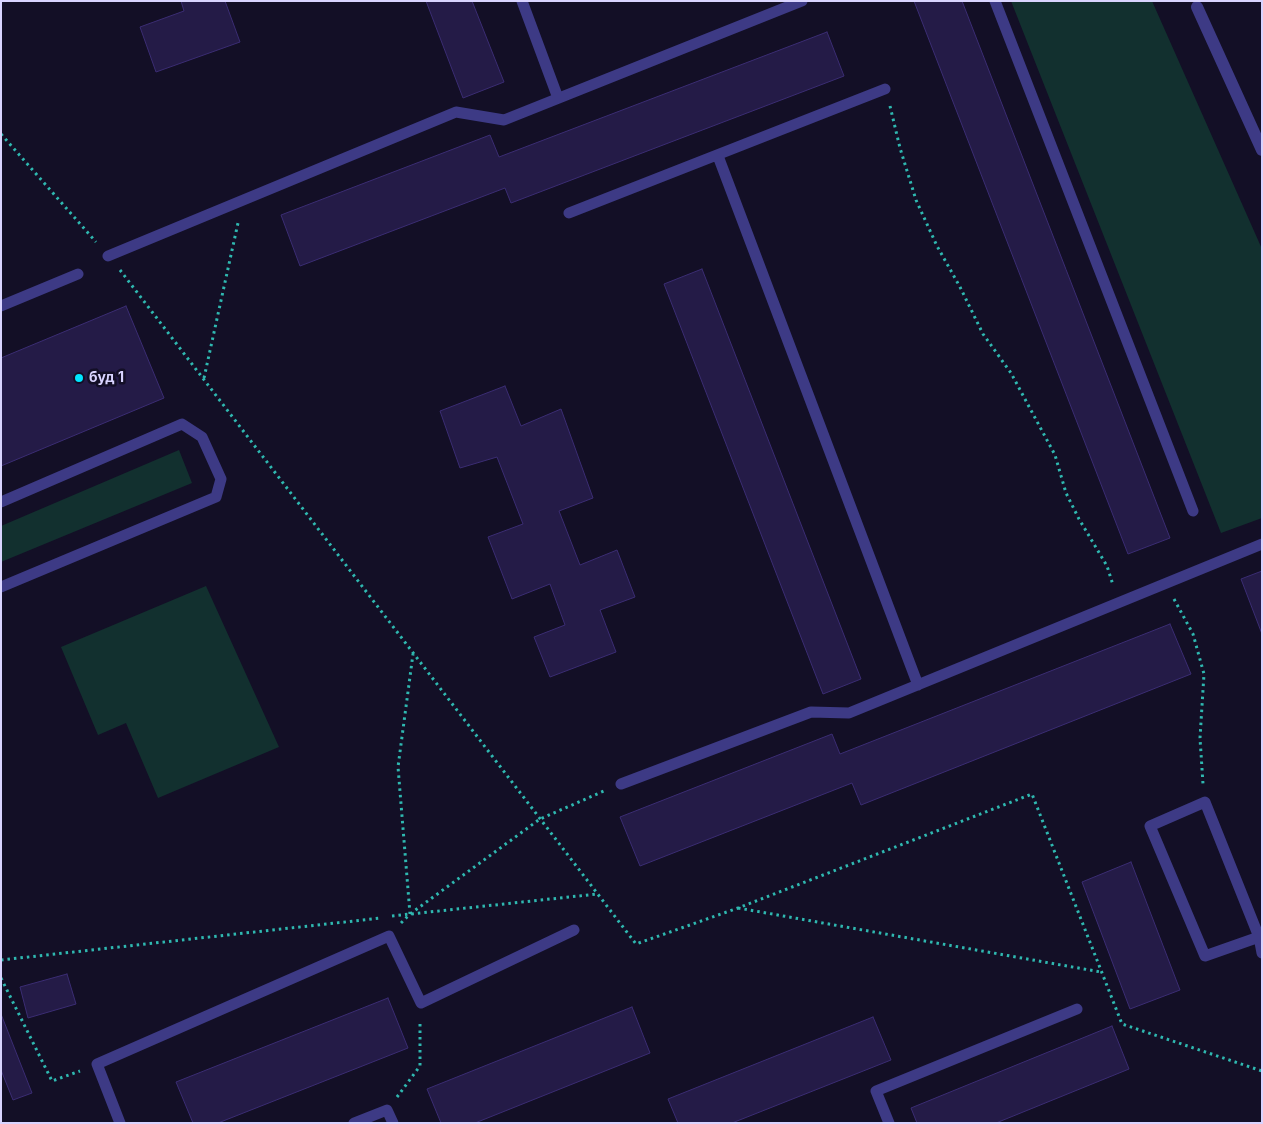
<!DOCTYPE html>
<html>
<head>
<meta charset="utf-8">
<style>
  body { margin:0 }
  #map { position:relative; width:1263px; height:1124px; overflow:hidden; background:#130f26; font-family:Inter,sans-serif }
  canvas { display:block }
  .frame { position:absolute; inset:0; border:2px solid #d9d4ff; pointer-events:none }
</style>
</head>
<body>
<div id="map">
<canvas width="1263" height="1124"></canvas>
<div class="frame"></div>
</div>
<script>
const g = document.querySelector('canvas').getContext('2d');
g.lineJoin = 'round';
function fillPath(path, color) { g.fillStyle = color; g.fill(path, 'evenodd'); }
const poly = rows => new Path2D(rows.map(r => 'M' + r).join(''));
function strokePath(path, color, width, dash) { g.strokeStyle = color; g.lineWidth = width; g.lineCap = dash ? 'butt' : 'round'; g.setLineDash(dash || []); g.stroke(path); }
function write(font, color, halo, rows, align = 'center') {
  g.font = font + ' Inter,sans-serif'; g.lineWidth = 5; g.setLineDash([]); g.textBaseline = 'middle'; g.strokeStyle = halo; g.fillStyle = color; for (const [text, x, y, turn = 0] of rows) {
    g.save(); g.translate(x, y); g.rotate((+turn || 0) * Math.PI / 180); g.textAlign = isNaN(turn) ? turn : align; if (halo) g.strokeText(text, 0, 0); g.fillText(text, 0, 0); g.restore();
  }
}
fillPath(poly([
  [1011,1,1152,1,1262,249,1262,518,1221,533],
  [179,450,192,483,1,562,1,526],
  [206,586,279,747,158,798,126,723,98,735,61,647]
]), '#12302f');
const building = poly([
  [181,1,225,1,240,42,156,72,140,27,184,11,181,1],
  [426,1,472,1,504,82,463,98,426,1],
  [914,1,962,1,1170,538,1128,554,914,1],
  [827,32,844,76,511,203,505,188,300,266,281,215,490,135,499,157,827,32],
  [702,269,861,679,823,694,664,284,702,269],
  [126,306,164,398,1,466,1,358,126,306],
  [505,386,521,426,561,409,593,498,559,511,580,565,617,550,635,597,600,610,616,652,550,677,534,637,565,625,550,584,512,599,488,537,523,524,497,457,460,468,440,411,505,386],
  [1262,571,1262,634,1241,579,1262,571],
  [1170,624,1191,674,861,805,852,783,640,866,620,817,832,734,840,754,1170,624],
  [1131,862,1180,990,1130,1009,1082,882,1131,862],
  [67,974,76,1004,28,1018,20,987,67,974],
  [388,998,408,1048,218,1123,193,1123,176,1082,388,998],
  [632,1007,650,1053,475,1123,441,1123,427,1089,632,1007],
  [1,1014,32,1093,13,1100,1,1070,1,1014],
  [873,1017,891,1060,732,1123,678,1123,668,1099,873,1017],
  [1112,1026,1129,1069,996,1123,917,1123,911,1108,1112,1026]
]);
fillPath(building, '#241b47');
strokePath(building, '#3b2d73', 1);
strokePath(poly([
  [890,106,900,148,916,200,937,246,960,287,983,334,1011,373,1055,455,1066,493,1079,519,1107,566,1113,585],
  [1,134,96,242],
  [120,270,636,944,738,908,1032,794,1122,1024,1262,1071],
  [204,378,238,223],
  [1174,599,1193,634,1204,674,1200,738,1203,784],
  [738,908,1101,972],
  [410,914,398,767,413,654],
  [392,916,597,894],
  [401,923,410,914,540,819,604,791],
  [1,960,381,918],
  [1,978,52,1081,80,1071],
  [397,1097,420,1066,420,1021]
]), '#2fb8b0', 3, [2.5, 4]);
strokePath(poly([
  [522,1,558,98],
  [995,1,1193,511],
  [718,156,918,685],
  [569,213,885,89],
  [108,256,456,112,504,120,802,1],
  [1,306,78,274],
  [1,502,182,424,202,437,221,479,216,497,1,587],
  [621,784,811,712,849,713,1262,544],
  [1259,937,1205,956,1150,826,1205,802,1259,937,1262,953],
  [120,1123,97,1064,389,936,421,1003,574,930],
  [354,1123,387,1110,393,1123],
  [889,1123,876,1091,1077,1009]
]), '#3d3a85', 11);
strokePath(poly([
  [1197,7,1262,150]
]), '#3d3a85', 12);
for (const [x, y, r, color] of [
  [79,378,5,"#00e5ff"]
]) { const dot = new Path2D(); dot.arc(x, y, r, 0, 2 * Math.PI); g.fillStyle = color; g.fill(dot); strokePath(dot, '#130f26', 2); }
write('bold 14px', '#d9d4ff', '#130f26', [
  ["буд 1",89,378]
], 'left');
</script>
</body>
</html>
